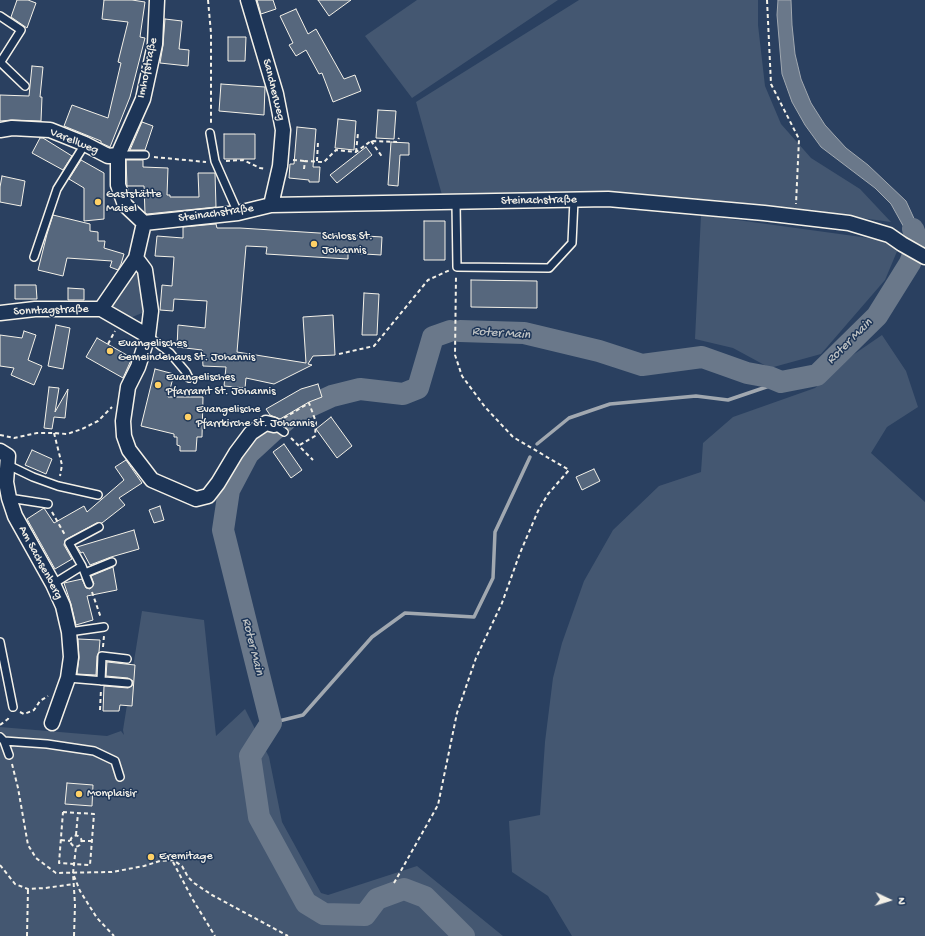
<!DOCTYPE html>
<html>
<head>
<meta charset="utf-8">
<style>
  body { margin:0 }
  #map { position:relative; width:925px; height:936px; overflow:hidden; background:#2a4060; font-family:"Gochi Hand",sans-serif }
  canvas { display:block }
  .north { position:absolute; left:869px; top:880px; width:40px; height:40px; -webkit-text-stroke:3px #1d3557; paint-order:stroke; rotate:94deg; font-size:11px; font-weight:700; line-height:16px; text-align:center; color:#f4f1e8 }
  .north::after { content:''; display:block; margin:auto; width:14px; height:18px; background:#f4f1e8; clip-path:polygon(50% 0,100% 100%,50% 72%,0 100%) }
</style>
</head>
<body>
<div id="map">
<canvas width="925" height="936"></canvas>
<div class="north">N</div>
</div>
<script>
const g = document.querySelector('canvas').getContext('2d');
g.lineJoin = 'round';
function fillPath(path, color) { g.fillStyle = color; g.fill(path, 'evenodd'); }
const poly = rows => new Path2D(rows.map(r => 'M' + r).join(''));
function strokePath(path, color, width, dash) { g.strokeStyle = color; g.lineWidth = width; g.lineCap = dash ? 'butt' : 'round'; g.setLineDash(dash || []); g.stroke(path); }
function write(font, color, halo, rows, align = 'center') {
  g.font = font + ' "Gochi Hand",sans-serif'; g.lineWidth = 3; g.setLineDash([]); g.textBaseline = 'middle'; g.strokeStyle = halo; g.fillStyle = color; for (const [text, x, y, turn = 0] of rows) {
    g.save(); g.translate(x, y); g.rotate((+turn || 0) * Math.PI / 180); g.textAlign = isNaN(turn) ? turn : align; if (halo) g.strokeText(text, 0, 0); g.fillText(text, 0, 0); g.restore();
  }
}
fillPath(poly([
  [417,0,558,0,412,98,365,36],
  [579,0,758,0,758,25,765,86,781,124,811,158,860,189,891,222,802,210,605,194,442,195,416,102],
  [701,215,876,239,898,249,885,280,821,354,770,368,733,348,695,339],
  [132,274,142,274,145,298,142,313,130,318,115,313,113,304],
  [882,335,906,371,918,407,887,427,871,453,925,502,925,936,572,936,548,896,512,872,509,821,540,815,545,742,553,678,562,643,584,581,613,530,659,486,701,472,703,443,733,417,815,388,850,357],
  [142,611,204,620,216,736,245,709,269,757,282,822,321,893,328,895,417,866,503,936,0,936,0,727,107,736,121,731,124,735,123,730]
]), '#445771');
const water = poly([
  [778,0,791,0,792,25,795,54,801,79,811,103,825,125,846,148,868,165,906,201,917,225,925,231,925,247,911,240,891,204,875,188,821,147,805,125,792,102,782,74,777,15,778,0]
]);
fillPath(water, '#6a788a');
strokePath(water, '#a1a8b0', 1);
strokePath(poly([
  [537,444,569,418,610,404,696,396,728,400,781,382],
  [271,723,303,715,372,637,405,613,474,617,493,578,495,532,530,457]
]), '#a1a8b0', 3.5);
strokePath(poly([
  [450,331,433,337,418,388,403,394,360,389,332,396,293,414,274,430,248,454,229,490,223,530,271,723,250,756,259,817,306,903,324,914,365,915,377,899,404,889,425,897,464,936],
  [460,331,524,333,599,351,642,365,702,357,747,373,769,377,781,382,817,375,877,316,910,263,918,242,913,229]
]), '#6a788a', 22);
const building = poly([
  [17,0,28,0,36,3,27,28,11,17,17,0],
  [104,0,132,0,145,2,140,37,145,38,130,97,110,147,101,143,101,141,64,126,72,105,108,118,121,63,118,62,128,22,102,19,104,0],
  [257,0,273,0,276,9,261,14,257,0],
  [318,0,351,0,329,16,318,0],
  [296,9,308,34,316,29,344,79,355,75,361,91,333,102,322,73,319,74,306,50,296,56,289,45,293,43,280,16,296,9],
  [165,19,182,21,179,49,189,50,188,66,160,63,163,45,165,19],
  [228,37,246,37,245,61,228,61,228,37],
  [32,66,43,67,40,97,42,97,41,121,12,120,0,121,0,95,29,96,32,66],
  [221,84,265,87,264,115,219,111,221,84],
  [378,110,396,111,394,139,376,138,378,110],
  [338,119,356,121,354,150,335,148,338,119],
  [142,122,153,126,145,150,130,150,142,122],
  [297,127,316,129,313,167,320,167,319,182,309,182,309,180,289,178,290,164,294,164,297,127],
  [224,134,255,134,255,159,224,159,224,134],
  [40,138,43,138,72,156,63,170,32,153,40,138],
  [391,142,409,143,409,155,400,155,398,186,388,185,391,142],
  [366,147,372,155,337,183,330,175,366,147],
  [81,160,104,173,104,219,84,221,84,188,69,179,81,160],
  [126,160,143,160,143,167,168,168,167,195,170,195,170,197,199,197,198,173,215,173,216,207,147,214,145,213,144,186,127,186,126,160],
  [2,176,25,181,21,206,0,202,0,187,2,176],
  [53,215,90,224,90,231,98,232,98,241,105,241,104,248,124,254,121,264,118,270,110,267,112,261,67,258,63,276,38,270,47,234,53,215],
  [424,221,445,221,445,260,424,260,424,221],
  [216,224,217,228,240,228,382,237,381,255,348,253,348,259,266,254,267,247,246,246,237,352,306,363,303,317,333,315,335,355,313,356,308,364,312,365,274,384,246,378,245,388,224,386,226,367,203,366,202,350,177,347,178,325,205,328,207,301,174,299,173,311,160,310,162,285,172,286,174,257,155,256,157,236,183,238,183,227,216,224],
  [471,280,537,281,537,308,471,307,471,280],
  [15,285,36,285,37,299,15,299,15,285],
  [68,288,84,289,84,300,68,300,68,288],
  [364,293,379,294,377,335,362,335,364,293],
  [56,325,70,328,63,369,48,366,56,325],
  [24,331,36,335,28,360,42,366,34,385,11,375,14,368,0,366,0,335,22,338,24,331],
  [97,338,132,358,123,378,86,357,97,338],
  [155,369,174,374,168,397,203,397,202,437,197,437,196,451,180,451,180,446,177,445,177,437,174,437,174,434,141,426,155,369],
  [318,384,322,397,309,402,280,419,270,415,266,409,301,389,318,384],
  [49,387,59,388,55,412,68,389,65,418,54,417,52,429,44,428,49,387],
  [331,417,352,446,337,458,316,429,331,417],
  [284,444,302,470,291,478,273,452,284,444],
  [32,450,52,459,46,474,25,465,32,450],
  [126,460,142,483,119,498,125,505,102,523,97,523,65,540,64,545,72,559,55,569,27,519,44,508,54,523,84,506,87,512,124,480,115,467,126,460],
  [594,469,600,481,582,490,576,477,594,469],
  [160,506,164,520,154,523,149,510,160,506],
  [134,530,139,549,111,557,90,565,83,552,81,553,77,547,134,530],
  [113,567,117,590,87,596,93,620,76,625,71,604,64,583,82,579,86,588,90,589,94,584,91,576,113,567],
  [78,639,100,640,99,652,97,656,96,675,77,674,79,658,78,639],
  [107,662,135,665,132,706,120,705,119,711,103,711,104,686,128,688,132,686,133,681,128,678,106,676,107,662],
  [67,783,93,785,92,806,65,804,67,783]
]);
fillPath(building, '#56677d');
strokePath(building, '#f4f1e8', 1);
const lane = poly([
  [0,16,21,30,0,63],
  [0,62,25,86],
  [210,133,215,161,238,213],
  [118,155,145,155],
  [456,203,457,267,549,268,572,243,574,200],
  [34,257,57,189,85,144],
  [148,336,170,353,186,372,189,378],
  [274,425,284,432],
  [8,465,33,477,58,486,98,495],
  [9,498,48,504],
  [85,573,112,562],
  [53,584,82,566],
  [89,584,82,566,69,543,99,527],
  [69,632,104,627],
  [0,642,13,707],
  [68,678,128,683],
  [101,681,102,656,127,659],
  [0,737,4,741,9,755],
  [4,741,47,744,94,751,115,761,120,777]
]);
const street = poly([
  [248,0,276,94,283,130,280,166,271,205],
  [0,130,12,128,50,130,85,144,108,156,118,155],
  [144,223,238,213,271,205,608,199,764,213,849,223,889,235,902,244,925,257],
  [144,223,125,205,118,185,118,155,143,99,155,44,157,0],
  [136,258,145,270,151,311,148,336,138,367,128,387,123,421,124,436,129,450,152,480,196,499,208,496,218,483,236,453,251,433,266,423,274,425],
  [101,309,136,258,144,223],
  [101,309,148,336],
  [0,313,35,309,101,309],
  [0,451,8,456,6,482,9,498,15,516,53,584,63,606,69,632,71,657,68,678,52,723]
]);
strokePath(lane, '#f4f1e8', 10);
strokePath(street, '#f4f1e8', 17);
strokePath(poly([
  [208,0,211,33,211,125],
  [767,0,771,84,799,139,796,204],
  [371,141,383,158],
  [356,152,358,133],
  [154,157,206,162],
  [293,160,305,161],
  [226,161,243,160,260,168,266,169],
  [317,161,318,142],
  [304,169,305,161,324,162,336,150,356,152,371,141,397,142,399,138],
  [108,344,115,331],
  [339,354,374,346,428,280,450,270],
  [189,397,189,388],
  [284,418,309,403,316,422,315,436,298,446],
  [54,433,62,465,60,476],
  [0,435,14,438,37,433,54,433,67,434,82,429,98,421,112,407],
  [291,438,313,460],
  [52,512,65,535],
  [92,592,101,618],
  [103,647,104,636],
  [100,710,101,689],
  [20,712,24,714,34,710,40,701,48,696],
  [0,725,8,719,9,716],
  [12,764,18,788,28,845,36,858,56,873,112,872,144,866,160,861,173,860,182,866,188,877,194,883,212,895,288,936],
  [63,812,94,814,90,865,59,863,63,812],
  [76,835,78,813],
  '70.5 841a5.5 5.5 0 1 1 11 0a5.5 5.5 0 1 1-11 0Z',
  [61,840,70,841],
  [81,841,92,841],
  [173,862,193,900,215,936],
  [0,865,15,884,28,889,45,888,74,884],
  [74,876,80,891,97,918,114,936],
  [394,883,438,805,457,713,476,658,502,603,520,553,538,511,548,494,569,470,513,437,485,407,462,376,455,355,456,276],
  [27,936,28,889],
  [74,936,75,905,73,873,76,847]
]), '#f4f1e8', 2, [4, 3]);
strokePath(lane, '#1d3557', 7);
strokePath(street, '#1d3557', 14);
for (const [x, y, r, color] of [
  [98,202,4,"#ffd166"],
  [314,244,4,"#ffd166"],
  [110,351,4,"#ffd166"],
  [158,385,4,"#ffd166"],
  [188,417,4,"#ffd166"],
  [79,794,4,"#ffd166"],
  [151,857,4,"#ffd166"]
]) { const dot = new Path2D(); dot.arc(x, y, r, 0, 2 * Math.PI); g.fillStyle = color; g.fill(dot); strokePath(dot, '#1d3557', 1.5); }
write('12px', '#f4f1e8', '#1d3557', [
  ["Imhofstraße",148,68,-78],
  ["Sandnerweg",273,90,76],
  ["Varellweg",74,142,22],
  ["Steinachstraße",539,201,-1],
  ["Steinachstraße",216,214,-8],
  ["Sonntagstraße",51,311,-2],
  ["Am Sachsenberg",40,563,62]
]);
write('12px', '#f4f1e8', '#1d3557', [
  ["Gaststätte",106,195],
  ["Maisel",106,209],
  ["Schloss St.",322,237],
  ["Johannis",322,251],
  ["Evangelisches",118,344],
  ["Gemeindehaus St. Johannis",118,358],
  ["Evangelisches",166,378],
  ["Pfarramt St. Johannis",166,392],
  ["Evangelische",196,410],
  ["Pfarrkirche St. Johannis",196,424],
  ["Monplaisir",87,794],
  ["Eremitage",159,857]
], 'left');
write('italic 13px', '#bdc1c2', '#1d3557', [
  ["Roter Main",501,334,4],
  ["Roter Main",850,342,-45],
  ["Roter Main",252,647,76]
]);
</script>
</body>
</html>
